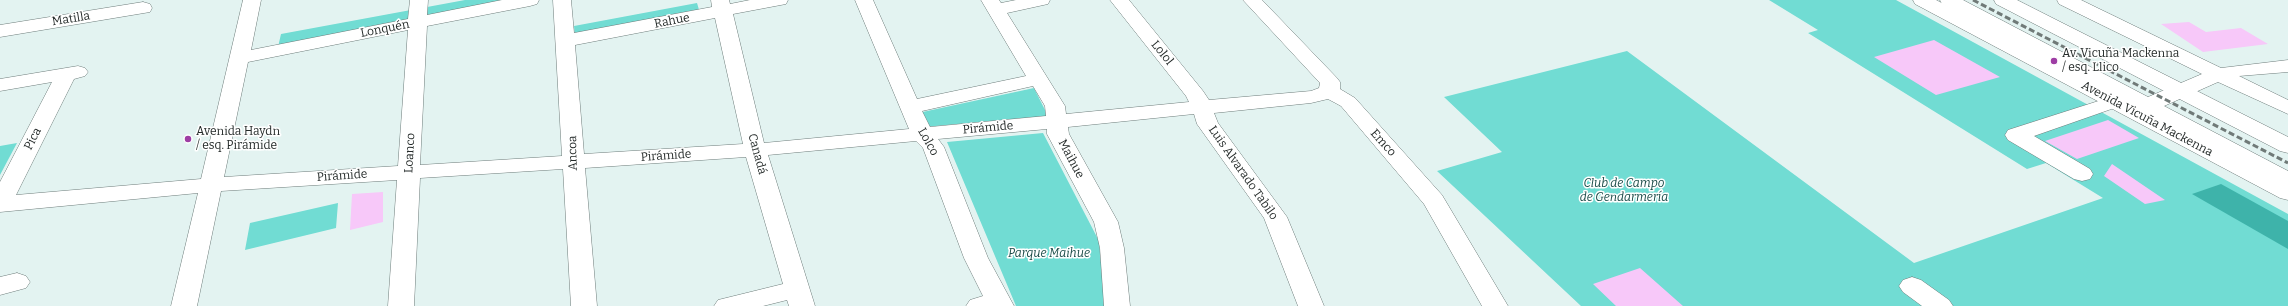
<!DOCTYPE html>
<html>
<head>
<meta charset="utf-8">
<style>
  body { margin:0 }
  canvas { display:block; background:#e3f3f1 }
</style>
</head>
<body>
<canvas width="2288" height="306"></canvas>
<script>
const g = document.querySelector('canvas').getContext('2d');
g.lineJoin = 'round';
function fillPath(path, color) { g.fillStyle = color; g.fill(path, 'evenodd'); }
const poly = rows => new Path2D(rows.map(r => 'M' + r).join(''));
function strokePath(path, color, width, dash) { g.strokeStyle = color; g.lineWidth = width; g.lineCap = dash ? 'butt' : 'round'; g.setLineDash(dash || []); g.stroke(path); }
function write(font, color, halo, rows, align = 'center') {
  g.font = font + ' Bitter,serif'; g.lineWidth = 3; g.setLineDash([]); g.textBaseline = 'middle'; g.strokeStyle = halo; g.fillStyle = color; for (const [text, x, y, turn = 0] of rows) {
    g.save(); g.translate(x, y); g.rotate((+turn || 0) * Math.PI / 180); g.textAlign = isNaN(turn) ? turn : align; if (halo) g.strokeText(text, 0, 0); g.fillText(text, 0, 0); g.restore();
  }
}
fillPath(poly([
  [465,0,516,0,278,47,281,34],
  [1769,0,1896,0,2288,214,2288,306,1581,306,1437,171,1502,152,1444,97,1627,51,1914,263,2103,198,2046,163,2027,169,1808,33,1818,30],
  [697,3,700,13,575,37,574,26],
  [1034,88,1048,116,924,127,918,113],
  [1043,133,1099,241,1105,306,1016,306,947,142],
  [17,143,0,175,0,146],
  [338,203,336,228,245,250,250,223]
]), '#71dcd3');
fillPath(poly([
  [2221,184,2288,221,2288,249,2192,194]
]), '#3eb3aa');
fillPath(poly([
  [2189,22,2206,32,2241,28,2268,44,2203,52,2161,24],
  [1934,40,2000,77,1936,95,1874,57],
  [2108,120,2139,138,2077,159,2045,141],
  [2112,164,2165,200,2145,204,2104,176],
  [383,192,383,222,350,230,352,194],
  [1640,268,1683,306,1616,306,1593,284]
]), '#f7c8f9');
const minor = poly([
  [243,0,261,0,251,50,408,19,410,0,428,0,427,15,502,0,539,0,537,4,530,6,427,26,420,165,562,156,553,0,571,0,574,33,712,7,711,0,729,0,730,4,750,0,788,0,786,4,733,14,764,143,909,129,855,0,873,0,917,99,1026,76,981,0,999,0,1001,3,1016,0,1050,0,1048,4,1007,13,1065,106,1066,114,1189,102,1186,96,1110,0,1129,0,1203,91,1209,100,1311,91,1319,88,1320,83,1243,0,1262,0,1337,78,1340,82,1340,89,1355,98,1442,195,1508,306,1482,306,1424,204,1341,106,1328,99,1311,103,1214,113,1218,123,1287,217,1324,306,1298,306,1264,218,1197,124,1194,114,1068,127,1069,134,1118,222,1124,248,1130,306,1104,306,1100,248,1094,222,1047,134,1047,129,938,139,944,147,988,258,1014,306,966,306,970,300,983,296,964,258,923,148,916,141,768,155,815,306,789,306,787,300,763,306,714,306,718,300,783,284,746,157,585,168,597,306,571,306,563,169,420,178,414,306,388,306,397,180,221,191,197,306,171,306,198,193,0,212,0,182,52,82,0,91,0,79,78,66,85,68,88,72,85,76,74,79,16,195,201,179,243,0],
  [715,18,743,144,584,154,575,45,715,18],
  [408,30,398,166,224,177,248,62,408,30],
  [1033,86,1045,106,1046,116,930,127,922,111,1033,86],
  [1940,0,1963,0,2148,97,2202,74,2059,4,2057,0,2081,0,2221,68,2288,60,2288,72,2239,76,2288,100,2288,114,2218,82,2164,106,2288,171,2288,187,2280,185,2156,118,2153,121,2146,123,2139,121,2135,117,2137,108,2122,100,2120,106,2034,136,2090,169,2093,174,2090,179,2082,181,2074,179,2008,140,2005,135,2008,130,2114,96,1942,4,1940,0],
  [143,2,150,4,152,8,150,12,0,37,0,25,143,2],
  [17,273,26,276,30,282,26,288,0,295,0,277,17,273],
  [1912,277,1921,280,1949,300,1953,306,1922,306,1903,292,1899,286,1903,280,1912,277]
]);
const major = poly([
  [1913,0,1936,0,2288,184,2288,200,2280,198,1915,4,1913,0],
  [1994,0,2017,0,2288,137,2288,153,2280,151,1996,4,1994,0]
]);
strokePath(minor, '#6e7d7b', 1);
strokePath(major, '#6e7d7b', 1);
fillPath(minor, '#fff');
fillPath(major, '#fff');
strokePath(poly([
  [1973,0,2288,163]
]), '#707a78', 3, [6, 3]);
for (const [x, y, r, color] of [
  [2054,61,4,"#9e3da4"],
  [188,139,4,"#9e3da4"]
]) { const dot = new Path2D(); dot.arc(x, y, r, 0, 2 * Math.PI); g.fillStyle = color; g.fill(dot); strokePath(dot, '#fff', 1.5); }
write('12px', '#252b2a', '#fff', [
  ["Matilla",71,19,-9],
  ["Rahue",672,21,-11],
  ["Lonquén",385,29,-11],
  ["Lolol",1162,53,51],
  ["Avenida Vicuña Mackenna",2147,119,28],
  ["Pirámide",988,128,-5],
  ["Pica",33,139,-63],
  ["Lolco",928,142,60],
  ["Emco",1383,143,48],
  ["Loanco",410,153,-87],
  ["Ancoa",573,153,-91],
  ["Canadá",757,154,75],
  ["Pirámide",666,156,-4],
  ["Maihue",1071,159,62],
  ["Luis Alvarado Tabilo",1243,173,55],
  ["Pirámide",342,176,-4]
]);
write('12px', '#252b2a', '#fff', [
  ["Av. Vicuña Mackenna",2062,54],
  ["/ esq. Llico",2062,68],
  ["Avenida Haydn",196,132],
  ["/ esq. Pirámide",196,146]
], 'left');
write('italic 12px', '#194b47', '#fff', [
  ["Club de Campo",1624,184],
  ["de Gendarmería",1624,198],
  ["Parque Maihue",1049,254]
]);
</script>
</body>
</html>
